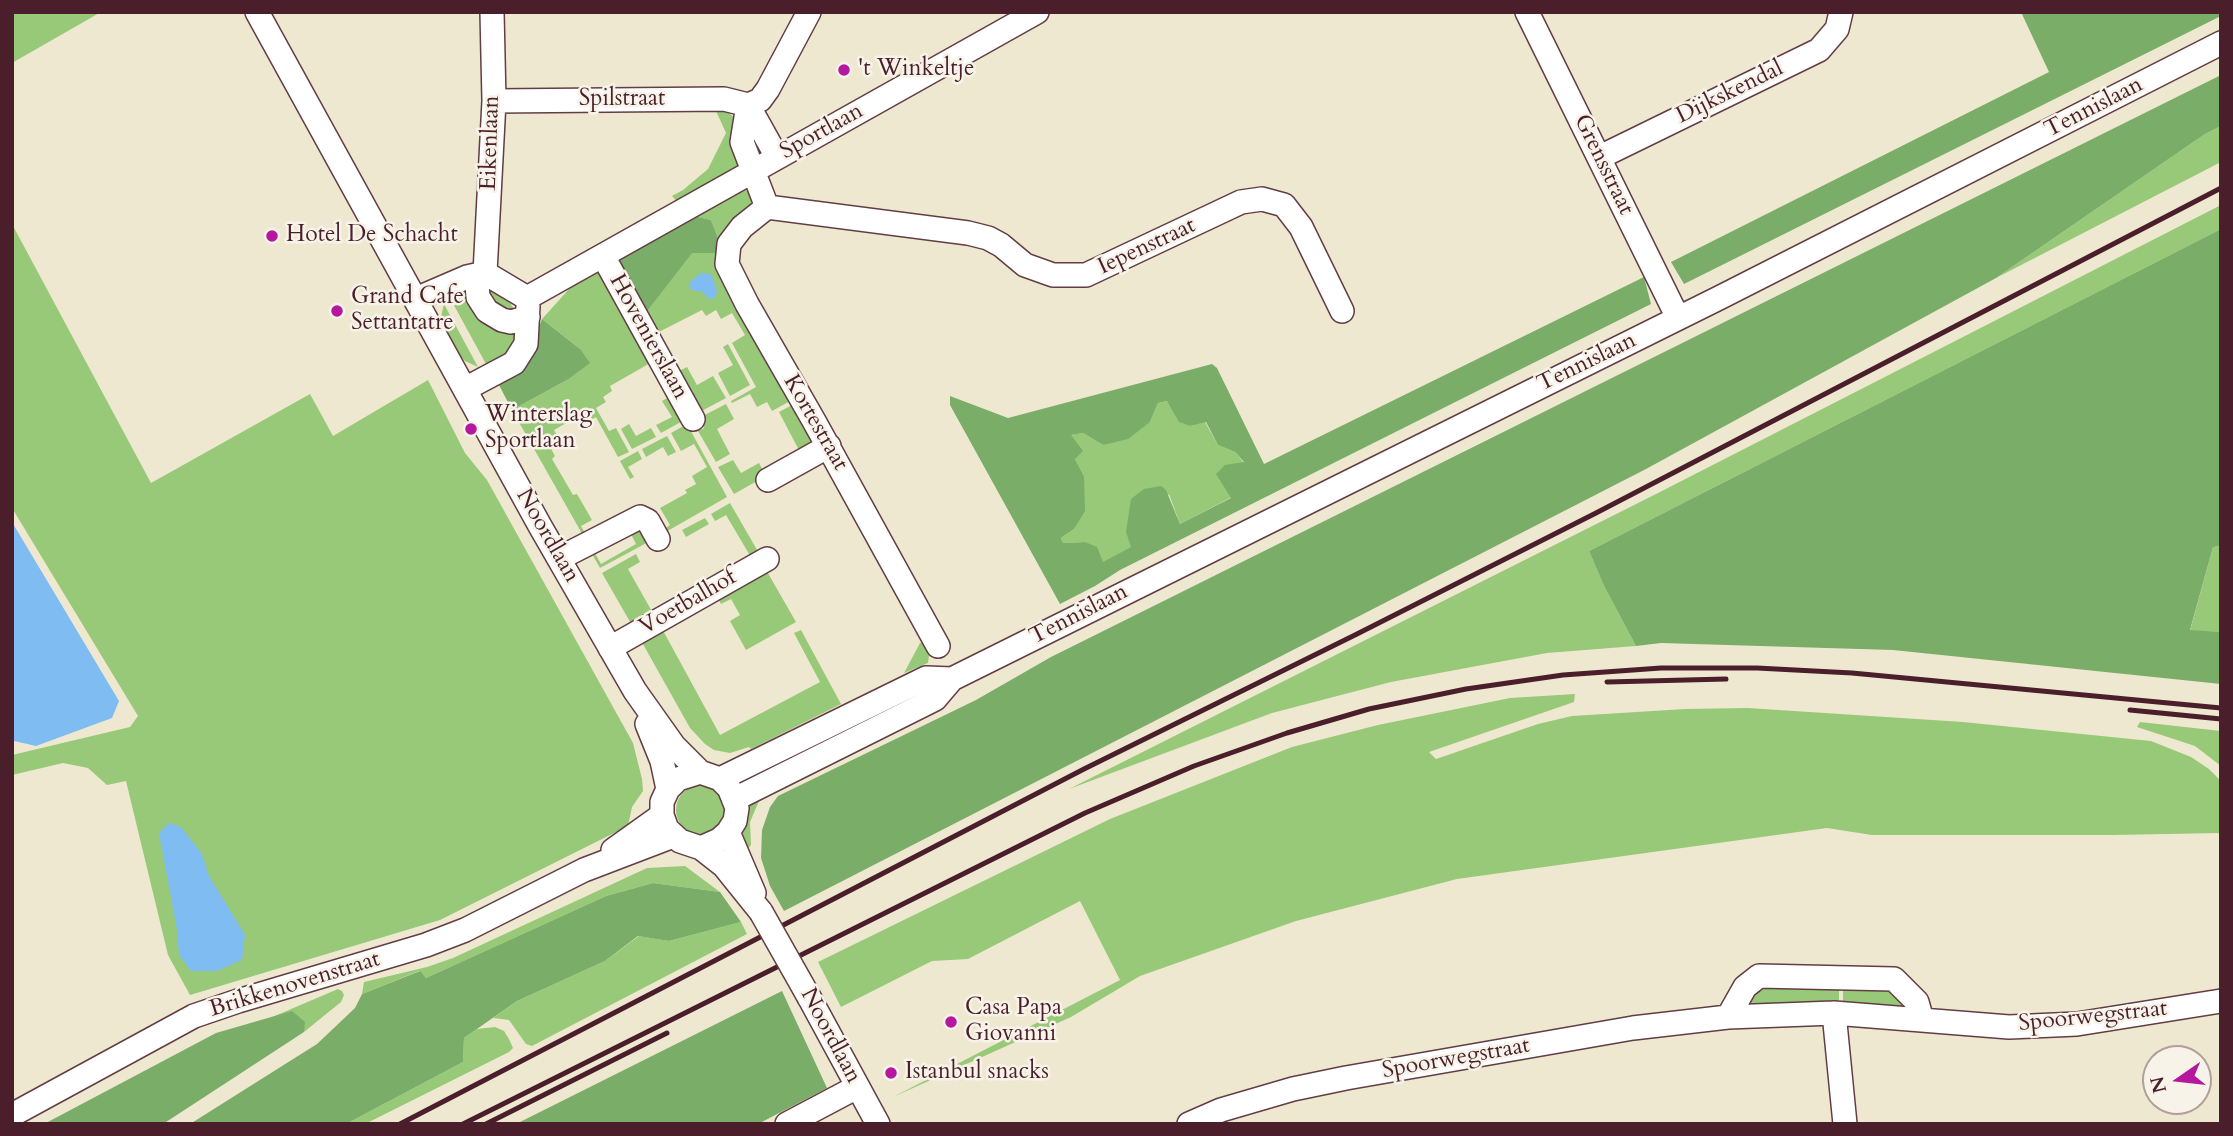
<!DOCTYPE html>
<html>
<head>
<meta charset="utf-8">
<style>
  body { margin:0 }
  #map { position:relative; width:2233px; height:1136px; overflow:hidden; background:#efe8d0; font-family:Cardo,serif }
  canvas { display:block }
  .frame { position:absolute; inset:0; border:14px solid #4a1f2b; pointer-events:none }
  .north { position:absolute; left:2142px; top:1045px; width:70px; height:70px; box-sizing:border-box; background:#f7f3e8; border:2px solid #b29e9c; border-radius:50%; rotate:256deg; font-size:19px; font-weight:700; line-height:28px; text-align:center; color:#4a1f2b }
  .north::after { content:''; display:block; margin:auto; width:24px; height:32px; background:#b5179e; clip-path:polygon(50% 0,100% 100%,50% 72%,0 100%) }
</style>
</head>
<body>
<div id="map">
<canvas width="2233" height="1136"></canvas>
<div class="frame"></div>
<div class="north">N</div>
</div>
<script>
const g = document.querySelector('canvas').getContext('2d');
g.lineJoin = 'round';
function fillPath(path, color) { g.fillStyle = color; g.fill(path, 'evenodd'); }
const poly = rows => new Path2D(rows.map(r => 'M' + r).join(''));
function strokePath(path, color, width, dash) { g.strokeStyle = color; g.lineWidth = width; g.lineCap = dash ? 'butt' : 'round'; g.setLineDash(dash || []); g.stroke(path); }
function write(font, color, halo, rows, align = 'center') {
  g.font = font + ' Cardo,serif'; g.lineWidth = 5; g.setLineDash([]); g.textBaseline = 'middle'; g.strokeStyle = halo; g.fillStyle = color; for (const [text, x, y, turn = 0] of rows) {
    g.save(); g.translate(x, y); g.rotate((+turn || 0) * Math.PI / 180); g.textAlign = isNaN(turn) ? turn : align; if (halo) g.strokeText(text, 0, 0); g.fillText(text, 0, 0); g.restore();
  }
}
fillPath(poly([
  [12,12,101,12,12,63],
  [716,111,726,111,735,118,739,156,737,169,678,203,672,196,683,190,708,169,726,133],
  [2221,126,2221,162,1996,278,2205,134],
  [741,190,749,191,752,197,751,204,718,238,711,220,694,216],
  [2221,205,2221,229,1589,551,1604,586,1636,646,1547,653,1391,682,1272,713,1069,789,1658,493],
  [12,224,151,483,310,394,333,436,428,380,465,453,487,480,633,743,642,779,643,791,632,807,628,826,440,920,190,995,168,955,126,781,107,785,88,768,63,763,12,775,12,755,130,727,138,716,12,508],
  [692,252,716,253,718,268,792,400,772,411,767,402,757,407,750,394,732,403,731,401,756,387,732,343,745,335,732,313,721,319,716,310,706,316,702,310,653,335,642,318],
  [600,271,652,362,610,386,612,391,603,397,606,402,596,408,609,431,616,428,629,452,618,457,596,417,580,426,575,418,554,430,559,439,549,445,555,456,552,459,573,495,577,494,592,520,581,526,587,537,585,539,512,410,567,380,580,349,542,319,570,288],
  [470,287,518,328,518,336,506,357,497,364,486,364,450,298],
  [489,287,507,297,517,315,508,316,482,292],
  [444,304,478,367,465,361,451,348,443,332,441,317],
  [728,344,750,385,730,396,718,373,733,365,723,347],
  [687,367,697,385,713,376,726,398,696,414,689,388,679,371],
  [676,393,688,418,661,433,656,425,672,417,662,401],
  [1167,401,1191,426,1205,422,1218,445,1235,452,1244,463,1232,497,1180,524,1169,494,1132,547,1102,563,1085,542,1063,543,1061,538,1074,529,1084,476,1075,459,1070,435,1083,433,1103,445,1150,422,1158,403],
  [726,404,734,419,717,429,730,454,716,462,698,431,704,428,699,418],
  [794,404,811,438,811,443,801,454,779,412],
  [629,424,636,436,651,428,656,437,632,449,621,429],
  [687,424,727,497,664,533,663,530,670,525,660,508,687,493,685,490,696,484,692,476,707,467,694,444,681,451,671,433],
  [667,436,676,452,668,456,663,447,646,457,642,449],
  [638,451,642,459,628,467,634,477,630,479,620,461],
  [733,460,741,473,759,463,766,476,734,494,718,467],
  [730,503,760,555,752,559,726,515,715,521,711,514],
  [705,518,709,524,686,537,682,530],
  [640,530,652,540,600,568,588,547,591,546,601,564,636,544,630,532],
  [2221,546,2221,632,2190,631,2213,547],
  [636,554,640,562,628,569,654,615,633,627,602,573],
  [765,568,796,622,746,650,730,621,740,615,731,599,721,604,716,595],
  [660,625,720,735,820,682,794,633,801,630,841,704,751,749,749,747,730,753,714,750,705,744,690,728,639,637],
  [925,641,929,655,928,663,904,673,920,643],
  [1575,694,1574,702,1429,752,1436,759,1538,724,1572,716,1685,709,1748,708,1963,722,2151,741,2191,757,2209,769,2221,781,2221,833,2113,835,1872,835,1827,828,1457,879,1296,921,1140,976,1071,1017,893,1097,1120,980,1080,901,968,959,932,961,841,1007,818,962,1110,819,1292,747,1378,725,1510,698],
  [2140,722,2221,731,2221,766,2195,746,2137,727],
  '676 810a25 25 0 1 1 50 0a25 25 0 1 1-50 0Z',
  [759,794,759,801,750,822,751,845,745,852,742,842,743,824,748,806],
  [685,866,720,892,653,883,606,896,426,978,419,971,362,994,364,982,427,967,453,958,647,868],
  [741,922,747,934,532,1046,526,1044,509,1020,493,1018,517,1001,605,961,639,936,669,941],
  [1757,983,1839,988,1839,1002,1750,1004,1747,999],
  [1890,984,1909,1008,1843,1002,1843,988],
  [338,989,342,991,344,995,341,1002,304,1032,304,1022,292,1012,270,1018],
  [495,1027,504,1031,509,1039,513,1048,509,1052,365,1124,346,1124,463,1062,464,1038,477,1029]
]), '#98c978');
fillPath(poly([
  [2021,12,2221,12,2221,16,1684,284,1671,262,2049,72],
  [2221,75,2221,126,2205,134,1996,278,1646,469,784,911,770,886,761,858,762,830,770,807,778,796,976,700,1051,657],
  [694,216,711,220,718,238,716,253,692,253,642,318,615,262,621,256],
  [2221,229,2221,546,2213,547,2190,630,2221,632,2221,684,1893,650,1661,643,1636,646,1604,586,1589,551],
  [1644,277,1651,304,1120,570,1095,586,1060,604,950,405,950,396,1008,418,1212,364,1217,368,1264,464],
  [1167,401,1179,422,1191,426,1206,422,1218,445,1235,452,1244,462,1225,465,1216,474,1231,498,1180,524,1166,490,1161,486,1144,489,1131,499,1126,532,1131,547,1103,562,1097,547,1085,542,1063,543,1061,538,1074,529,1085,511,1084,476,1075,459,1083,451,1071,435,1083,433,1103,445,1128,439,1150,422,1158,403],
  [542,319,580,349,590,363,567,380,512,410,499,385,538,330],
  [653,883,720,892,741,922,669,941,638,936,605,961,517,1001,464,1038,463,1062,346,1124,190,1124,317,1044,355,1008,362,994,420,971,426,978,606,896],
  [782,991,827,1088,758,1124,516,1124],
  [292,1011,305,1022,304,1032,163,1124,44,1124,216,1033]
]), '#7aad68');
fillPath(poly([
  [701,273,711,274,717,290,715,298,709,299,703,292,691,290,689,283],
  [12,522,119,701,112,718,36,746,14,741,12,733],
  [169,823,181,827,202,854,209,876,245,935,242,960,217,971,191,971,179,955,177,930,159,833]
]), '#7fbcf2');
const minor = poly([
  [257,12,540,526,635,691,674,746,700,772],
  [492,12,494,101,485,273,477,284,478,297,487,311,502,320,511,322,528,317],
  [1527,12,1678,318],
  [494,101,724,99,748,105],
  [748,105,760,100,768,89,809,12],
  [748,105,742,142,767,207],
  [748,105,777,157],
  [1600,157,1819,50,1837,29,1841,12],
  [767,207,968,233,988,238,1001,245,1025,265,1053,275,1086,275,1241,202,1262,199,1284,205,1301,227,1342,311],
  [767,207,742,227,729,244,727,264,747,304,814,421,938,646],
  [603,256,693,419],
  [485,273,527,298],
  [527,298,1037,12],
  [416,299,467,277,485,273],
  [465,389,514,363,526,344,528,306],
  [768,480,829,446],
  [560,558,640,517,648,521,658,539],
  [610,648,767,559],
  [647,724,662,761,668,789],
  [720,779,926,678,952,679],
  [735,799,935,699,952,679,1719,298,2221,43],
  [728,832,754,893],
  [701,848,719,840,728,832,735,821,737,808,729,788,720,779,700,772,678,779,668,789,662,802,662,815,667,829,680,841,701,848,724,866,761,912],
  [613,850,662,815],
  [809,997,878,1124],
  [1834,1013,1845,1124],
  [1728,1017,1745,987,1759,976,1894,979,1917,1002,1922,1020],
  [12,1115,194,1016,238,1001,426,945,465,930,584,870,673,836],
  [787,1124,857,1087],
  [1189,1124,1221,1110,1293,1089,1346,1078,1633,1028,1728,1017,1834,1013,2009,1027,2077,1024,2221,1001]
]);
strokePath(minor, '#633d44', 26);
strokePath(minor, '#fff', 23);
strokePath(poly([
  [1607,682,1726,679],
  [2130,710,2221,719],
  [400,1124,1084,769,1357,634,1596,513,2221,188],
  [463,1124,1085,813,1194,766,1287,733,1369,709,1466,689,1563,675,1661,668,1757,668,1852,673,2221,708],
  [486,1124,667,1033]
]), '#4a1f2b', 5);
const minorBridge = poly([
  [761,912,809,997]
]);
strokePath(minorBridge, '#633d44', 26, []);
strokePath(minorBridge, '#fff', 23);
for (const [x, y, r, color] of [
  [844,70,7,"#b5179e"],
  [272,236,7,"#b5179e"],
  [337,311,7,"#b5179e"],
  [471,429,7,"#b5179e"],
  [951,1022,7,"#b5179e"],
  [891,1073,7,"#b5179e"]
]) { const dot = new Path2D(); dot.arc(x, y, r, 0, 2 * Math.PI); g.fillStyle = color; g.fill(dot); strokePath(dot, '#f7f3e8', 2.5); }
write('23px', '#4a1f2b', '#f7f3e8', [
  ["'t Winkeltje",858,70],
  ["Hotel De Schacht",286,236],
  ["Grand Cafe",351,298],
  ["Settantatre",351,324],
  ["Winterslag",485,416],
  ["Sportlaan",485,442],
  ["Casa Papa",965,1009],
  ["Giovanni",965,1035],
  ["Istanbul snacks",905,1073]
], 'left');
write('23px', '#4a1f2b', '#f7f3e8', [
  ["Dijkskendal",1730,93,-26],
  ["Spilstraat",622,100],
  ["Tennislaan",2094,108,-27],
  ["Sportlaan",822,132,-29],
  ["Eikenlaan",491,143,-88],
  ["Grensstraat",1603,165,64],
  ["Iepenstraat",1147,247,-25],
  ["Hovenierslaan",648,337,61],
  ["Tennislaan",1587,363,-26],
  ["Kortestraat",815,423,60],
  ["Noordlaan",547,536,60],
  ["Voetbalhof",688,603,-30],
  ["Tennislaan",1079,615,-27],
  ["Brikkenovenstraat",295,985,-17],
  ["Spoorwegstraat",2093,1017,-6],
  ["Noordlaan",830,1036,62],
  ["Spoorwegstraat",1456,1059,-10]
]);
</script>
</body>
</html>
